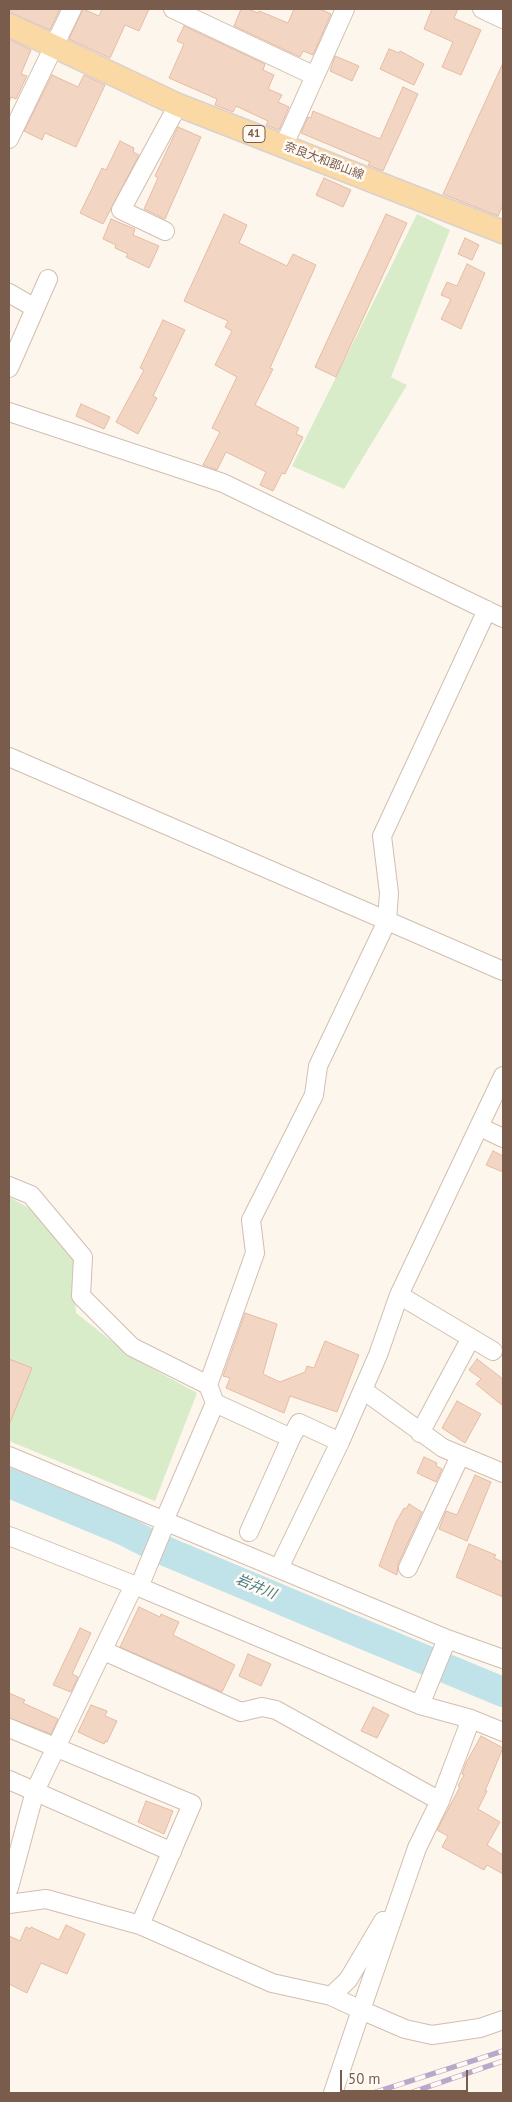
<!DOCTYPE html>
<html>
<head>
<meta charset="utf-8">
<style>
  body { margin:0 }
  #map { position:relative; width:512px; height:2102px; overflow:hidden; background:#fdf6ec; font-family:"PT Sans",sans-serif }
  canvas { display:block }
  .frame { position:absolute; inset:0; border:10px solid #7a5c4d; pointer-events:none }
  .scale { position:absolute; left:340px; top:2070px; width:128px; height:22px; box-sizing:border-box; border:2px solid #7a5c4d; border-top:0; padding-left:6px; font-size:15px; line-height:18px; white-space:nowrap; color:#7a5c4d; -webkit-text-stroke:4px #fffaf3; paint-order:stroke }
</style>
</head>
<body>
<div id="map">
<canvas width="512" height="2102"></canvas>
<div class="frame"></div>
<div class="scale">50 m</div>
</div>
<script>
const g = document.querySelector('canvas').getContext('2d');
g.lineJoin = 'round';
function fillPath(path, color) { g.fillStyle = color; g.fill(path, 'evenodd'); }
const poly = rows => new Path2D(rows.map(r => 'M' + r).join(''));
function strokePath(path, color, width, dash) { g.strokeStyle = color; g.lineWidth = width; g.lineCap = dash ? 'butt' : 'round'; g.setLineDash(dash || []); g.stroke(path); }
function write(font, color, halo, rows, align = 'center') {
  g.font = font + ' "PT Sans","Noto Sans JP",sans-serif'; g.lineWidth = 5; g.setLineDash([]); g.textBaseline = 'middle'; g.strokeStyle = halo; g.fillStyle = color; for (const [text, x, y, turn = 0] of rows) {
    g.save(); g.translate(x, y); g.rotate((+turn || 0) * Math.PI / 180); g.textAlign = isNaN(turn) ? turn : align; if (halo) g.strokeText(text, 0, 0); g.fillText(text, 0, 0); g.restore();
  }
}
fillPath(poly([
  [417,214,450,230,391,377,407,385,344,489,292,466],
  [9,1197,29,1208,73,1255,76,1313,133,1358,197,1393,155,1501,9,1441]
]), '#d8ecc9');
strokePath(poly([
  [9,1483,125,1531,158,1548,353,1630,503,1692]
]), '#bfe3e8', 30);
const building = poly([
  [9,9,60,9,50,30,9,12,9,9],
  [83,9,99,16,102,9,149,9,139,31,125,25,110,58,69,39,83,9],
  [241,9,248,9,258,13,259,11,288,23,294,9,320,9,331,14,313,55,303,51,300,57,234,26,241,9],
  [432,9,458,9,454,18,481,30,461,75,442,67,453,42,424,29,432,9],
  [184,26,265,64,263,70,274,75,268,89,282,95,278,102,289,107,279,130,266,125,268,121,236,106,233,112,215,105,217,99,169,78,184,44,177,41,184,26],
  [9,39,31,50,21,74,27,76,16,99,11,97,9,103,9,39],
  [389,49,399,53,400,51,424,64,414,85,380,69,389,49],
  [335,56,359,66,352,81,330,71,335,56],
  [503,63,503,205,498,216,443,194,503,63],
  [52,75,78,87,84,75,105,85,76,147,45,133,42,140,24,131,52,75],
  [403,87,418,94,383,171,368,165,370,162,301,133,308,117,311,118,313,111,380,139,403,87],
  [178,127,201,137,165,219,144,209,158,178,155,176,178,127],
  [120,141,134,148,133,152,139,155,103,224,80,213,102,168,106,170,120,141],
  [324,178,351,190,343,207,316,195,324,178],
  [224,214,247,225,239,243,287,266,293,254,316,265,270,368,273,369,255,405,299,428,296,434,303,437,285,474,282,473,273,491,260,485,266,472,226,452,217,470,203,465,220,432,212,428,237,377,215,365,232,331,225,327,228,321,184,301,224,214],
  [386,214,407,223,336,377,315,367,386,214],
  [111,219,135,229,133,235,159,246,149,268,126,257,128,254,115,248,116,245,103,239,111,219],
  [465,238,479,245,472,260,458,254,465,238],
  [467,264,485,273,461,329,441,319,451,299,441,295,447,282,457,286,467,264],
  [163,320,185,330,153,396,157,398,138,434,116,422,144,370,140,368,163,320],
  [81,404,110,417,104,429,76,416,81,404],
  [493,1151,503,1156,503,1172,486,1165,493,1151],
  [245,1313,277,1324,263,1374,280,1382,305,1372,307,1366,314,1368,325,1341,359,1355,337,1412,290,1396,284,1413,226,1388,230,1378,223,1376,245,1313],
  [9,1359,32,1368,9,1425,9,1359],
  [477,1359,503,1379,503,1406,476,1384,481,1379,469,1370,477,1359],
  [457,1401,481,1414,465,1443,442,1428,457,1401],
  [424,1457,437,1463,436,1466,442,1469,436,1482,417,1473,424,1457],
  [475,1475,491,1482,467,1541,439,1529,446,1511,457,1515,475,1475],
  [409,1504,422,1512,398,1564,397,1575,379,1566,396,1522,404,1508,406,1509,409,1504],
  [469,1544,496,1555,494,1558,503,1562,503,1597,456,1577,469,1544],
  [139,1607,160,1617,161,1614,179,1622,173,1635,235,1665,222,1692,120,1647,139,1607],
  [80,1628,91,1633,72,1674,78,1677,71,1692,53,1685,80,1628],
  [248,1654,271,1664,261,1686,239,1676,248,1654],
  [9,1693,25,1700,23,1703,58,1719,51,1734,9,1718,9,1693],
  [91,1705,107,1711,105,1716,117,1721,107,1742,105,1741,104,1744,78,1732,91,1705],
  [373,1707,389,1715,377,1738,361,1731,373,1707],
  [481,1736,503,1748,485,1791,487,1791,478,1809,500,1822,487,1845,503,1855,503,1874,487,1865,484,1870,442,1847,448,1836,437,1830,460,1787,458,1786,464,1775,462,1774,466,1763,481,1736],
  [146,1801,173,1811,164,1834,138,1822,146,1801],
  [66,1925,85,1934,67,1974,41,1963,27,1993,9,1984,9,1936,20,1941,26,1927,30,1929,31,1927,59,1940,66,1925]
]);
fillPath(building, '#f3d5c3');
strokePath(building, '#e6bba3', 1);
const minor = poly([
  [173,9,315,76],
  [482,9,503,19],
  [9,139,72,9],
  [284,145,345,9],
  [165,231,121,210,178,105],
  [9,293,35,308],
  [9,368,48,279],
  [9,412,223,483,503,618],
  [9,757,503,971],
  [480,1127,503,1138],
  [9,1186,31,1195,83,1257,81,1296,132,1347,208,1385],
  [399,1295,493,1351],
  [363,1390,443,1448,503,1473],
  [215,1403,291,1438,299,1423,340,1442],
  [420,1433,466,1347],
  [9,1456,447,1639,503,1659],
  [249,1532,291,1438],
  [9,1536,139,1587,420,1705,471,1719,503,1732],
  [279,1568,340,1442,378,1355,399,1295,503,1076],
  [408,1568,460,1456],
  [139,1587,163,1529,164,1521,215,1403,208,1385,255,1253,251,1220,314,1095,318,1066,387,921,389,893,382,836,487,610],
  [104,1651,241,1712,262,1707,276,1710,440,1801],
  [420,1705,447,1639],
  [9,1728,192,1804,140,1925],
  [9,1780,172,1852],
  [9,1888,35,1791,134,1585],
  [9,1904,46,1899,140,1925,272,1983,331,1996,361,2010,417,1848,440,1801,471,1719],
  [331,1996,348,1980,383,1921],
  [333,2093,361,2010,405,2029,432,2035,480,2028,503,2020]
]);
const major = poly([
  [9,25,178,105,503,232]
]);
strokePath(minor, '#d1beb0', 20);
strokePath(major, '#dad1cd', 25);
strokePath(minor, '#fff', 18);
strokePath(major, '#fbd9a5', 22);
const rail = poly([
  [373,2093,503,2051],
  [410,2093,503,2061]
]);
strokePath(rail, '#b9a8c9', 5.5);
strokePath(rail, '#fffaf3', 4, [11]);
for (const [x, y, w] of [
  [254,134,22]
]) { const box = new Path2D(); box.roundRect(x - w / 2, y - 8.5, w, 17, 4); g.fillStyle = '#fffaf3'; g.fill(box); strokePath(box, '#7a5c4d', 1); }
write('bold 11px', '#7a5c4d', null, [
  ["41",254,134]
]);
write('12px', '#7a5c4d', '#fffaf3', [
  ["奈良大和郡山線",324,161,21]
]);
write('italic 14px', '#437c86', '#fffaf3', [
  ["岩井川",256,1587,23]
]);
</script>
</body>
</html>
